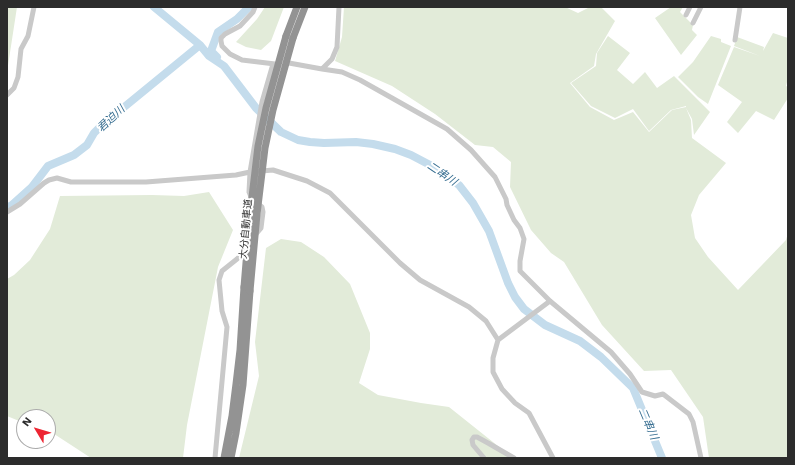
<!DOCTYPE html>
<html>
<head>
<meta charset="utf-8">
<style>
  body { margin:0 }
  #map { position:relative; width:795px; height:465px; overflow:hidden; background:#fff; font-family:"Work Sans",sans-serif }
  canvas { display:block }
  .frame { position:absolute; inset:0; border:8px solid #2c2c2c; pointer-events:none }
  .north { position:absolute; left:16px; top:409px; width:40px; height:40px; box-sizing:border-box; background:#fff; border:1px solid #ababab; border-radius:50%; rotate:308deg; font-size:11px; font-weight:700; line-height:16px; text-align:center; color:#2c2c2c }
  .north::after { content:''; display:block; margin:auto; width:14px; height:18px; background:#ed2532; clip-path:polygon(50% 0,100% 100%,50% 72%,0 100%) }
</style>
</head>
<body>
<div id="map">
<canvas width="795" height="465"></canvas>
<div class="frame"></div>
<div class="north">N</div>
</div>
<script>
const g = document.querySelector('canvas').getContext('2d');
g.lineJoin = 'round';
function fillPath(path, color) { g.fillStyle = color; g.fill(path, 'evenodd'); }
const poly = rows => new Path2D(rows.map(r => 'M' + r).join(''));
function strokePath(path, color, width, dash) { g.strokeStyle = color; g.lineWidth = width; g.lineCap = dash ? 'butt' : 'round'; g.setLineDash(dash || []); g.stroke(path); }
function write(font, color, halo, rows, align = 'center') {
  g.font = font + ' "Work Sans","Noto Sans JP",sans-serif'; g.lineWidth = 4; g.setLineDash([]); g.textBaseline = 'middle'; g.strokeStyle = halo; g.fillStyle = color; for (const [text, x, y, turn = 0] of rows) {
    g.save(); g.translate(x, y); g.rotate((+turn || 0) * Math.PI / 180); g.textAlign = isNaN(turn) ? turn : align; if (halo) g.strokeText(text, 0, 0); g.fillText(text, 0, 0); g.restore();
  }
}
fillPath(poly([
  [7,7,17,7,7,72],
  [265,7,284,7,271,41,261,50,246,47,236,42,257,19],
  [344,7,565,7,578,13,590,7,601,7,615,21,596,54,594,66,570,83,590,107,614,120,633,112,649,132,672,110,686,107,686,106,671,110,649,131,633,109,615,118,591,106,571,83,596,66,597,53,608,36,630,53,617,70,633,84,645,72,657,88,674,76,710,112,694,135,692,119,686,108,691,120,692,138,726,163,699,195,691,215,695,238,708,257,738,290,786,240,788,233,788,458,709,458,703,417,671,370,644,371,602,325,564,262,551,253,531,230,510,187,511,162,493,147,475,145,435,114,392,86,335,61,342,37],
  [671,7,683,7,680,12,693,25,692,30,697,35,681,55,655,18],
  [773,33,788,38,788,78,786,86,788,87,788,98,774,120,756,111,738,133,727,122,742,102,718,85,734,47,760,56,734,46,737,37,764,47,763,51],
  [711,36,721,39,721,42,731,46,708,104,698,97,678,77,693,62],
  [209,192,233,230,218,267,187,425,183,458,91,458,48,430,48,417,24,417,24,423,7,416,7,279,14,275,30,260,50,229,60,196,152,195,184,196],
  [281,239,301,242,324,257,350,284,370,333,370,349,359,383,378,395,421,403,449,407,513,458,239,458,259,376,255,342,266,248]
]), '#e2ebd9');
strokePath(poly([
  [154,7,200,45,209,56,224,66,256,108,281,132,298,140,310,142,324,143,356,142,373,144,395,149,411,155,430,165,459,185,473,203,489,231,508,283,515,297,524,309,545,325,580,341,601,357,633,388,662,458],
  [217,57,211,51,218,32,237,19,249,7],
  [7,208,12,205,32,187,48,166,74,155,87,145,94,133,101,126,200,45]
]), '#c4dcec', 8);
strokePath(poly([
  [255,7,253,12,240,26,225,34,221,38,221,41,222,46,230,54,242,60,275,64],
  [686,15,690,7],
  [693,23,701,7],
  [735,40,740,7],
  [285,65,289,63,322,69,332,59,337,47,339,7],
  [322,69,342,72,360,80,447,129,471,150,495,177,506,199,507,205,514,220,520,228,524,239,520,261,520,271,550,301,611,352,630,374,642,392,655,396,663,394,689,414,693,422,701,458],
  [7,95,14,88,18,77,21,49,28,36,34,7],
  [7,212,20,204,44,183,49,180,57,178,71,182,146,182,236,175,250,172,273,170,307,181,330,193,400,263,420,280,469,307,486,321,498,340],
  [255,235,261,228,263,212,262,207,252,199,249,192,250,172,262,102,273,64],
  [550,301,498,340,493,358,493,372,502,389,515,403,529,413,553,458],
  [215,458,227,327,222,311,219,280,222,271,237,259,247,249],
  [484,458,473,445,472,440,474,437,477,437,488,443,514,458]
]), '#c9c9c9', 5);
strokePath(poly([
  [286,36,297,7],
  [293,38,305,7],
  [224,458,232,416,236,384,240,350,244,287],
  [231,458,236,433,243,385,250,291]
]), '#939393', 7);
strokePath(poly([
  [244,287,250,214,258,146,266,108,286,36],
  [250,291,257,214,265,148,273,110,293,38]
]), '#939393', 7);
write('10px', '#2c2c2c', '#fff', [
  ["大分自動車道",246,229,-85]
]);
write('italic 11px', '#376e91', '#fff', [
  ["君迫川",111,119,-43],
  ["二串川",442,174,34],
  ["二串川",648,424,67]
]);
</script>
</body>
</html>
